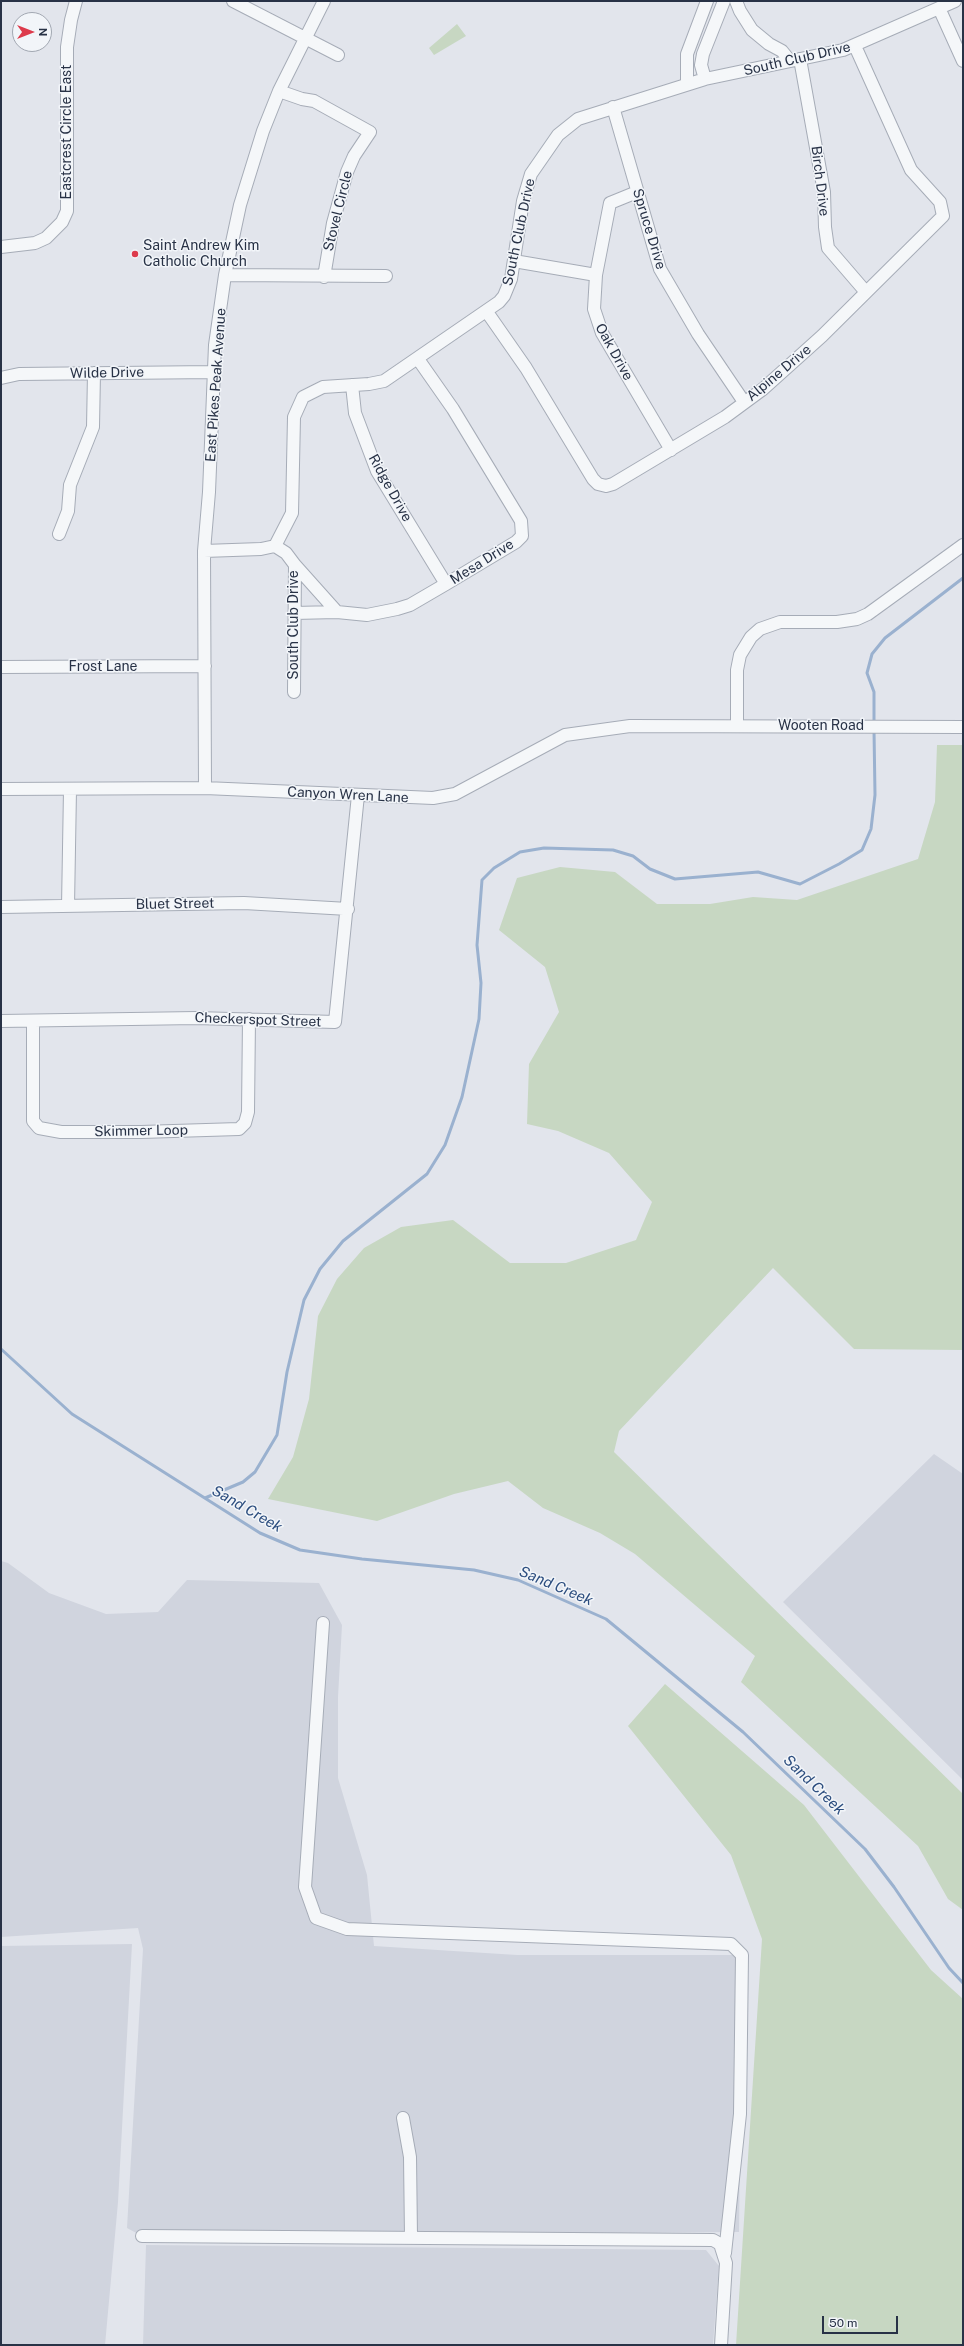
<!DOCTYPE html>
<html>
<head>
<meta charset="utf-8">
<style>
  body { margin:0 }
  #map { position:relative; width:964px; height:2346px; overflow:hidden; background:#e2e5ec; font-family:"Public Sans",sans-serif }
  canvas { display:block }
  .frame { position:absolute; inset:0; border:2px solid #283246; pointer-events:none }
  .north { position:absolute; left:12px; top:12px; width:40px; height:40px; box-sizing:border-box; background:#f2f5f9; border:1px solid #a1a7b1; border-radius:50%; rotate:90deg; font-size:11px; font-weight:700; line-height:16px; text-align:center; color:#283246 }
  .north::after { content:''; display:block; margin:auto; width:14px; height:18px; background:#dd3b4c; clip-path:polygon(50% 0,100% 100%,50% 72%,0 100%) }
  .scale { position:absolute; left:822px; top:2316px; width:76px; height:18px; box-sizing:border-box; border:2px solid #283246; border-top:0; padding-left:5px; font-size:12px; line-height:14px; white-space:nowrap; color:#283246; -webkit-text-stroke:3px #f2f5f9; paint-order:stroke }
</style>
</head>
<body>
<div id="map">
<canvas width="964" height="2346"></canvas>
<div class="frame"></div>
<div class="north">N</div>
<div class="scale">50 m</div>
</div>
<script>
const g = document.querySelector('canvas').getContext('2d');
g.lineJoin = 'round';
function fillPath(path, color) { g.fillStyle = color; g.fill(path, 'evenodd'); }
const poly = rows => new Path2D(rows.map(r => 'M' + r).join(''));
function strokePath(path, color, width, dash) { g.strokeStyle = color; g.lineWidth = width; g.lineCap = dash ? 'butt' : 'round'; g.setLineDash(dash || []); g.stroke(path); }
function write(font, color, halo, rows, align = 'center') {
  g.font = font + ' "Public Sans",sans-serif'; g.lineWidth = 3; g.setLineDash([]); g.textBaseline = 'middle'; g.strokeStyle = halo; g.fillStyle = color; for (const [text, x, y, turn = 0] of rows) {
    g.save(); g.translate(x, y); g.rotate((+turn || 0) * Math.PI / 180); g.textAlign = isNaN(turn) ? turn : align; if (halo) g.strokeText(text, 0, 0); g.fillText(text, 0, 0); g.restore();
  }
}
fillPath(poly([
  [934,1454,963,1474,963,1780,783,1602],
  [1,1561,8,1563,49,1593,106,1614,158,1612,187,1580,319,1583,342,1625,338,1697,338,1778,367,1875,374,1946,517,1955,742,1955,739,2232,142,2236,127,2228,143,1949,138,1928,1,1937],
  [132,1944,118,2202,105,2345,1,2345,1,1946],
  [146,2245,706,2250,719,2266,713,2345,143,2345]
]), '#d0d4de');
fillPath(poly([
  [457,24,466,36,434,55,429,48],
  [937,745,963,745,963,1350,854,1349,773,1268,619,1431,614,1452,963,1794,963,1910,948,1899,918,1846,741,1682,755,1656,635,1554,600,1533,543,1508,508,1481,454,1494,377,1521,268,1499,293,1457,309,1399,318,1316,337,1279,364,1248,401,1227,453,1220,510,1263,566,1263,636,1240,652,1202,609,1153,558,1131,527,1124,529,1064,559,1012,545,967,499,930,517,878,560,867,615,872,657,904,710,904,753,897,797,900,918,859,935,802],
  [665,1684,804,1805,931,1970,963,1999,963,2345,736,2345,762,1939,731,1855,628,1726]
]), '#c7d7c2');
strokePath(poly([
  [874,725,874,692,867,673,872,654,885,638,963,578],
  [1,1349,72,1414,260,1533,300,1550,362,1559,474,1570,518,1580,606,1619,743,1732,865,1849,894,1887,949,1968,963,1983],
  [205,1498,243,1482,255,1472,277,1435,287,1372,304,1300,320,1269,343,1241,427,1174,445,1145,462,1097,479,1019,481,983,477,945,482,880,494,868,520,852,544,848,613,850,633,856,650,869,675,879,758,872,800,884,839,864,862,850,871,829,875,795,874,730]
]), '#9ab1cf', 3);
const minor = poly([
  [233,1,338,55],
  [736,1,740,11,752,30,769,44,782,51,790,61],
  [939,8,963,61],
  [800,59,824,192,825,227,828,248,865,291],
  [705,79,701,65,703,54,724,1],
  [687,84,687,54,707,1],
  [279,91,302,99,314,101,370,132,354,156,347,172,333,223,324,277],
  [613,107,660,269,698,334,744,402],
  [637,192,610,203,596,275,594,309,602,333,671,450],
  [1,247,35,243,46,238,62,222,67,211,67,47,71,20,76,1],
  [514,261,596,275],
  [225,275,386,276],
  [487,312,526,368,593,479,598,484,606,486,613,484,725,417,763,389,822,336,943,216,940,202,911,170,855,46],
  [1,378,19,374,214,372],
  [352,385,355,413,377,471,446,584],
  [59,534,68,511,70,485,93,427,94,373],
  [204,551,261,549,275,546],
  [295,565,337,612],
  [294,613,337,612,367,615,397,609,410,605,446,584,516,542,522,536,521,521,453,409,418,359],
  [1,667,205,666],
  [294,692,295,565,286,553,275,546,292,513,294,417,303,397,323,387,369,384,384,381,499,302,504,296,511,279,523,201,531,174,558,135,578,119,705,79,843,50,955,1],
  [737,726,737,670,740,655,751,637,760,629,780,622,837,622,857,619,868,614,963,545],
  [205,788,204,551,209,492,215,345,225,275,240,205,263,131,279,91,324,1],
  [1,789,205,788,433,798,455,794,565,735,630,726,963,727],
  [68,906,70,790],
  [1,907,244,903,348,909],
  [1,1021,196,1018,335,1022,358,795],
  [33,1022,33,1121,39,1128,61,1132,141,1132,239,1129,245,1123,248,1112,249,1019],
  [323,1623,305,1887,316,1918,347,1929,731,1944,742,1955,740,2114,725,2253],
  [403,2118,410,2157,411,2237],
  [142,2236,713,2240,720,2244,726,2263,721,2345]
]);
strokePath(minor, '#a6acb7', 14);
strokePath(minor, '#f5f7f9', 12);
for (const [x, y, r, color] of [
  [135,254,4,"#dd3b4c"]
]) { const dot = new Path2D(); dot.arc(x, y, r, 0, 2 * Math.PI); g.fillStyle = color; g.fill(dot); strokePath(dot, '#f2f5f9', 1.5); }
write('14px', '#283246', '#f2f5f9', [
  ["South Club Drive",797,59,-13],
  ["Eastcrest Circle East",67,132,-90],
  ["Birch Drive",820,181,83],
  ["Stovel Circle",338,211,-76],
  ["Spruce Drive",649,229,73],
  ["South Club Drive",519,232,-78],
  ["Oak Drive",614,352,61],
  ["Wilde Drive",107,373,-1],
  ["Alpine Drive",779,373,-40],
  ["East Pikes Peak Avenue",216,385,-86],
  ["Ridge Drive",390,488,61],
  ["Mesa Drive",482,562,-32],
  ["South Club Drive",294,625,-90],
  ["Frost Lane",103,667],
  ["Wooten Road",821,726],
  ["Canyon Wren Lane",348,795,3],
  ["Bluet Street",175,904,-1],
  ["Checkerspot Street",258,1020,2],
  ["Skimmer Loop",141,1131,-1]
]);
write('14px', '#283246', '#f2f5f9', [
  ["Saint Andrew Kim",143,246],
  ["Catholic Church",143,262]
], 'left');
write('italic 15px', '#2d4e7f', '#f2f5f9', [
  ["Sand Creek",247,1509,30],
  ["Sand Creek",556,1586,23],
  ["Sand Creek",814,1785,44]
]);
</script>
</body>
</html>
